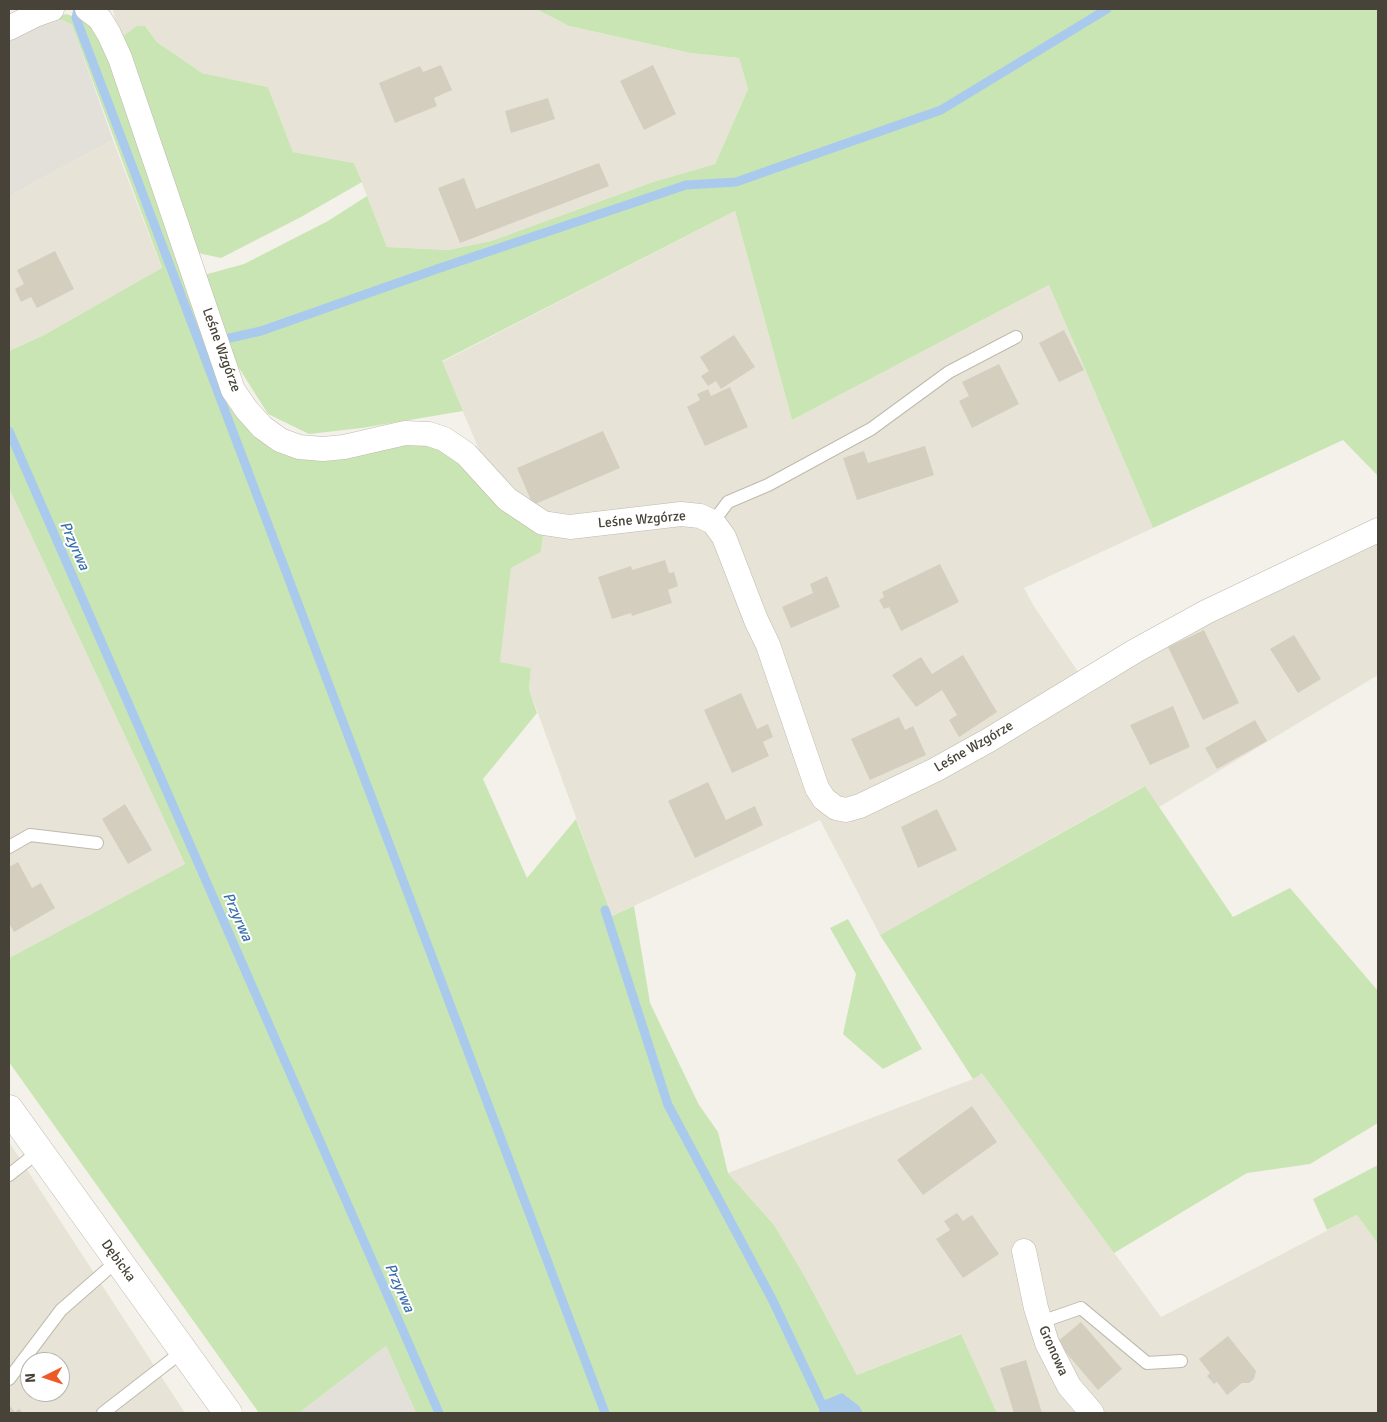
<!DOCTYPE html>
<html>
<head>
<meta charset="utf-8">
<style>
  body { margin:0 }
  #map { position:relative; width:1387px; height:1422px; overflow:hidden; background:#f3f1e9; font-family:Signika,sans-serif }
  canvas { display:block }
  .frame { position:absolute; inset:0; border:10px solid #474338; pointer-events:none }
  .north { position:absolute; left:20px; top:1352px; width:50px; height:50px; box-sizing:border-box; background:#fff; border:1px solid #b5b4af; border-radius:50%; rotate:266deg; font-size:14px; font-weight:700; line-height:20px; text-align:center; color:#474338 }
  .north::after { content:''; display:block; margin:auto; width:18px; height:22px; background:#ed5a26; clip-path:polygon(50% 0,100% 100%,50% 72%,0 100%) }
</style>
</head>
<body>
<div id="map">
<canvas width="1387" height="1422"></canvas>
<div class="frame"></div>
<div class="north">N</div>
</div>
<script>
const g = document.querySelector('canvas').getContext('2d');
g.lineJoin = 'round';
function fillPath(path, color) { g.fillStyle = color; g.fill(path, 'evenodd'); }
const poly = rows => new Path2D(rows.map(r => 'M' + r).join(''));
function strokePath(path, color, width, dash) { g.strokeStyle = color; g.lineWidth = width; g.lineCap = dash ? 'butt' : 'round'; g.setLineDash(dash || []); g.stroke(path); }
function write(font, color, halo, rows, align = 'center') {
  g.font = font + ' Signika,sans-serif'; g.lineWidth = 4; g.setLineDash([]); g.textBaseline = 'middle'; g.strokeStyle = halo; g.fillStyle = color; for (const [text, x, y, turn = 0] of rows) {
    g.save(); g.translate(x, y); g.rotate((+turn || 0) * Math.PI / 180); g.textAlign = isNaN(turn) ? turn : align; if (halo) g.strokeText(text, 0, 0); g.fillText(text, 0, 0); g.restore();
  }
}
fillPath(poly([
  [113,9,536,9,569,26,690,53,739,58,748,89,715,164,653,182,491,241,448,250,387,247,354,163,293,152,268,87,202,73,157,42,145,26,119,39],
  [113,140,162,269,44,335,9,351,9,196],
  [735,211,792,420,1049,285,1153,528,1024,588,1035,608,1091,691,1219,615,1378,541,1378,675,1159,807,1144,786,880,935,820,820,612,916,529,689,531,668,499,662,511,568,541,552,543,535,541,516,480,452,442,362],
  [9,488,185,864,9,958],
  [982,1072,1161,1317,1357,1215,1378,1244,1378,1413,997,1413,960,1334,857,1375,804,1275,774,1225,728,1173,973,1079],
  [9,1142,185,1413,9,1413],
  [30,1362,60,1362,60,1392,30,1392]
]), '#e7e4d7');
fillPath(poly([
  [62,20,72,25,113,140,9,196,9,36,23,28],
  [386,1346,416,1413,299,1413]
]), '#e3e0da');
fillPath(poly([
  [536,9,1378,9,1378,476,1343,440,1153,528,1049,285,792,420,735,211,442,361,463,411,362,428,309,434,268,414,225,346,204,275,244,264,328,221,367,196,387,247,448,250,491,241,653,182,715,164,748,89,739,58,690,53,569,26],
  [66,14,85,20,95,27,108,54,234,404,251,433,295,456,421,441,453,452,503,509,543,535,541,552,511,568,500,662,531,668,529,689,537,713,483,779,527,878,576,819,612,916,634,906,650,1003,699,1105,718,1132,728,1173,774,1225,804,1275,857,1375,961,1334,997,1413,416,1413,386,1346,299,1413,259,1413,9,1062,9,958,185,864,9,488,9,351,44,335,162,268,72,25,62,20,23,28],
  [137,26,145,26,157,42,202,73,268,87,293,152,354,163,362,182,301,217,221,258,194,252,119,39],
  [1145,786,1233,917,1290,888,1378,991,1378,1123,1310,1164,1247,1173,1114,1253,982,1073,973,1079,880,935],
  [848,919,922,1049,883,1069,843,1034,856,974,830,928],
  [1378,1165,1378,1244,1357,1215,1327,1230,1313,1199]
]), '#cae5b4');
fillPath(poly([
  [842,1393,859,1406,863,1413,818,1413,825,1400]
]), '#a9caec');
strokePath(poly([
  [78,9,76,18,605,1413],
  [216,341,261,331,437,269,686,185,736,182,941,110,1107,9],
  [9,431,439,1413],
  [605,910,668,1105,772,1299,826,1413]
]), '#a9caec', 9);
fillPath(poly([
  [441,65,452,90,434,98,437,106,395,123,379,83,420,66,423,72],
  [653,65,676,114,644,130,620,81],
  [548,98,555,119,511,133,505,111],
  [599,163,609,186,460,243,438,188,464,178,476,209],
  [55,251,74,289,37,308,31,297,21,302,15,289,24,284,17,270],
  [1064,330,1084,370,1059,382,1039,343],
  [734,335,755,367,721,389,716,381,708,386,701,376,709,371,700,357],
  [999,364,1019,404,972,428,959,401,969,396,962,382],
  [730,387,748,427,705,446,687,407,700,400,697,394,708,389,711,396],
  [603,431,620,468,533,505,517,468],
  [925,446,934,475,857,500,843,458,864,451,868,463],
  [665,560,669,573,674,572,678,586,668,590,672,603,632,616,631,613,612,619,598,577,631,566,632,570],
  [940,564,959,602,901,631,889,607,884,609,879,600,884,597,882,592],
  [827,576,840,607,791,628,782,607,813,593,810,584],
  [1204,630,1239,703,1203,720,1168,647],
  [1294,635,1321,679,1298,693,1270,649],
  [963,655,997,712,959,737,949,720,957,715,942,690,916,707,892,675,921,657,932,674],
  [741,693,757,729,768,724,773,737,763,742,769,756,732,773,704,710],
  [1173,706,1190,747,1150,765,1130,725],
  [899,717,905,730,913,726,926,755,870,780,851,739],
  [1255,720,1267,741,1217,769,1205,748],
  [708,782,726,820,755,806,763,825,695,858,668,801],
  [125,804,152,850,128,864,102,819],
  [937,809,957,850,918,868,901,827],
  [18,862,32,888,41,883,55,908,14,932,9,923,9,867],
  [972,1106,997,1142,923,1195,897,1160],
  [957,1213,963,1221,972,1215,999,1254,963,1278,936,1239,950,1230,944,1221],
  [1081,1322,1122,1369,1098,1390,1057,1342],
  [1228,1336,1256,1371,1254,1379,1249,1383,1242,1383,1227,1395,1217,1382,1214,1384,1207,1376,1210,1373,1199,1359],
  [1026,1360,1042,1413,1014,1413,1000,1368],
  [9,1405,15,1412,19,1409,23,1413,9,1413]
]), '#d4cebf');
const service = poly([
  [713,522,728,502,768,485,871,429,949,372,1016,337],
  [9,847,30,835,97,843],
  [9,1175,38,1152],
  [1041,1322,1081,1308,1147,1363,1181,1361],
  [9,1379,61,1310,117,1261],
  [103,1413,183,1351]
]);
const minor = poly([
  [87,9,100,19,109,34,120,58,233,390,246,409,262,427,280,440,299,447,323,449,344,447,405,433,429,434,444,439,466,454,507,499,543,523,570,527,681,514,700,516,713,522,724,537,756,620,768,645,817,788,824,799,836,808,846,810,860,806,935,770,989,740,1135,651,1206,612,1378,530],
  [9,28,35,15,52,9],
  [1024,1251,1036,1308,1047,1343,1069,1386,1092,1413]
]);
const tertiary = poly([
  [9,1109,228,1413]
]);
strokePath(service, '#bebaac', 14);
strokePath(minor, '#bebaac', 25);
strokePath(tertiary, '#bebaac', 29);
strokePath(service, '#fff', 12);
strokePath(minor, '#fff', 24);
strokePath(tertiary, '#fff', 28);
write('14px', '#474338', '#fff', [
  ["Leśne Wzgórze",221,350,70],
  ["Leśne Wzgórze",642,520,-5],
  ["Leśne Wzgórze",974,747,-30],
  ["Dębicka",118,1261,54],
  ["Gronowa",1053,1351,66]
]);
write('italic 15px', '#376ead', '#fff', [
  ["Przyrwa",74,546,66],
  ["Przyrwa",237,917,66],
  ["Przyrwa",399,1288,66]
]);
</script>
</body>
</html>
